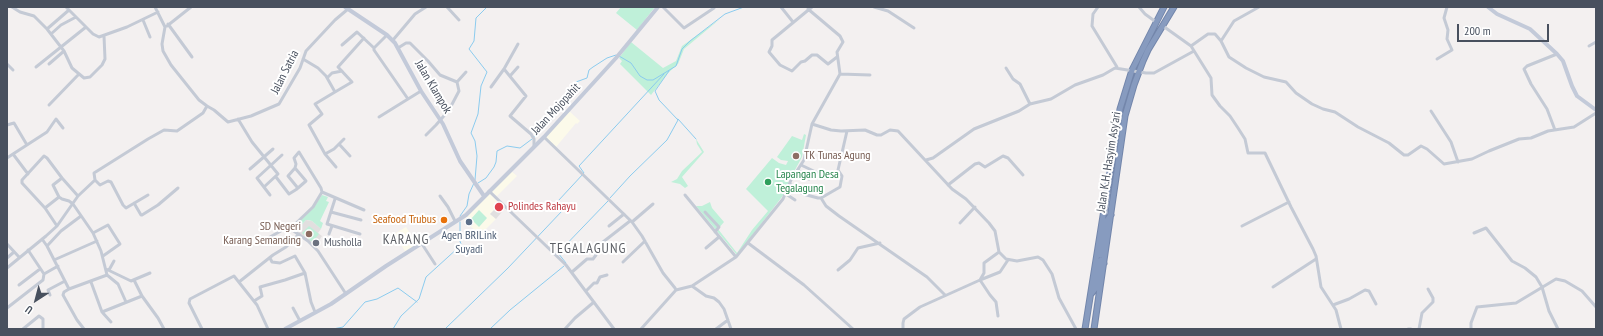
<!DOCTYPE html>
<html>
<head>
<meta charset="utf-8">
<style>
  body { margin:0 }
  #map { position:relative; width:1603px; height:336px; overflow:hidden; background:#f3f0f0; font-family:"PT Sans Narrow",sans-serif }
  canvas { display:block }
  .frame { position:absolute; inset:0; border:8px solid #48505e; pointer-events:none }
  .north { position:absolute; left:16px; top:280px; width:40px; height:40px; -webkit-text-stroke:3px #fff; paint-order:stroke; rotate:216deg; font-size:11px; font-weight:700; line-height:16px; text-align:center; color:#48505e }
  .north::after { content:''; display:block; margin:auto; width:14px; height:18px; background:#48505e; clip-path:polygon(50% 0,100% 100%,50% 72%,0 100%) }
  .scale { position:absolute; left:1457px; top:24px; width:92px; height:18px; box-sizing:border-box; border:2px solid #48505e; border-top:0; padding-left:5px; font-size:12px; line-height:14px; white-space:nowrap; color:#48505e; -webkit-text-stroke:3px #fff; paint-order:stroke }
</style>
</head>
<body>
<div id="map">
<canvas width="1603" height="336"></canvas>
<div class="frame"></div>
<div class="north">U</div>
<div class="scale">200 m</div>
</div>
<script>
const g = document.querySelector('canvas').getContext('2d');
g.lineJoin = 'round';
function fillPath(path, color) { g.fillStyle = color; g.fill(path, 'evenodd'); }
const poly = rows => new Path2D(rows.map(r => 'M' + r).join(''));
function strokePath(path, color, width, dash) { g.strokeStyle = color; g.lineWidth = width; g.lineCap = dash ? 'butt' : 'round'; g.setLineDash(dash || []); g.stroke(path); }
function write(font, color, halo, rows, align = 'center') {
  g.font = font + ' "PT Sans Narrow",sans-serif'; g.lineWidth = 4; g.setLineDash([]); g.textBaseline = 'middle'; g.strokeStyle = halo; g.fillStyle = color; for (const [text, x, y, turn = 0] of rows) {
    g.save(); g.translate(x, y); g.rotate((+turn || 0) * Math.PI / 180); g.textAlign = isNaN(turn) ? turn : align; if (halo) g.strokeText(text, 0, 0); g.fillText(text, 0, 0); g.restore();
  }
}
fillPath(poly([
  [569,111,580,121,577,124,576,123,556,147,546,138,546,136],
  [511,171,517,176,497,196,491,191],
  [489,193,500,204,490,214,496,219,480,235,464,220],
  [406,227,417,244,405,251,394,234]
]), '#fcfaea');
fillPath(poly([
  [500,204,505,208,496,219,490,214],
  [306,220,312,221,321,229,318,233,322,236,318,242,320,243,317,247,296,231]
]), '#e1dfdf');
fillPath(poly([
  [621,7,655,7,637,30,616,13],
  [720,19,684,49,678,64,668,73,651,95,620,64,622,61,619,58,631,42,663,68,676,61,682,46],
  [804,134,806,135,802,157,789,181,785,193,737,255,696,206,702,206,710,202,712,208,724,222,718,229,737,253,752,230,768,211,746,189,772,158,779,163,786,165,788,161,781,160,777,157,792,136,802,140],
  [696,139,704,152,682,177,688,186,685,188,680,184,671,182,677,179,682,171,702,152,697,144],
  [322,195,328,197,326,201,329,202,320,221,323,223,321,229,312,221,308,220,306,220,296,231,294,229,294,227,314,207],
  [479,210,487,218,479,227,471,219],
  [309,226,319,234,312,242,302,233]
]), '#bff0d9');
strokePath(poly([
  [619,56,631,63,640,76,647,80,653,80,676,66,682,49,690,41,725,14,744,7],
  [678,119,696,139],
  [534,137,541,127,554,117,557,105,569,94,576,82,587,78,589,70,593,67,607,58,616,55],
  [475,180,477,156,475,141,471,133,478,114,481,86,487,72,469,49,474,41,476,18,487,7],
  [478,183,486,178,494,167,496,162,497,151,507,146,520,148,532,139],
  [610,198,630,176,667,140,678,120,659,100,655,91,669,71],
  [460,216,467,206,469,194,474,183],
  [566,263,558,253,608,201],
  [333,329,343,327,365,302,377,299,398,288,417,302],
  [393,329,401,316,419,299,426,277,459,247,461,244,458,236,460,231,460,222],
  [445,329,508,268,562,211,563,209,558,201,584,173,579,166,664,74],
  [490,329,510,310,564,266]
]), '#8bcbee', 1);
const highway = poly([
  [1098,252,1098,255,1101,255,1106,222,1111,215],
  [1091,294,1095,289,1101,260,1103,260,1104,263],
  [1085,329,1120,109,1132,70,1164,7],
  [1094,329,1125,116,1134,85,1143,61,1148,50,1174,7]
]);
strokePath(highway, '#7386ab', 7);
strokePath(poly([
  [12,7,20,12,34,16,47,29,64,51,72,68,84,78,90,77,102,65,105,59,104,36],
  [66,7,93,34,99,37,127,27,158,12],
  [155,7,165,27,162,44,163,51,171,65,199,100,207,106,214,110,228,122,251,116,279,104,300,68,306,51,335,20,348,9],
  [447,7,459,20],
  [663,7,684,28,714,8],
  [781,7,793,22],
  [812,7,772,40,772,46,769,52,780,65,792,71,801,62,805,61,812,55,817,55,828,64,837,57],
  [874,7,888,11,914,28],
  [1098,7,1093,14,1092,26,1117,67],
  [1139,7,1145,14,1156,22],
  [143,20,150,37],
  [168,24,192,57],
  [167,26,191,7],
  [1163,26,1191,46,1211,78,1212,95,1220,106,1230,116,1238,128,1245,139,1248,153,1265,153,1291,207,1313,249,1316,256,1321,287,1336,310,1341,329],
  [47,29,69,10],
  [51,34,61,25,76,17],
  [387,35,374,48,374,50,408,99,421,91],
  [393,40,415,14,426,7],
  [1221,41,1234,21,1259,7],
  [342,45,357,32,374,48],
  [1191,46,1208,34,1215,34,1221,41,1229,57,1246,68,1264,77,1286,82,1296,93,1312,104,1323,109,1335,112,1358,127,1389,143,1404,155,1408,155,1421,146,1427,149,1444,164,1472,159,1489,151,1519,139,1531,138,1548,131,1574,127,1596,113],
  [1589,46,1596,42],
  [398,48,406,43,410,43,428,61,440,75,457,82],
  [303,59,318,68,326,76,335,92,315,104,322,114,309,125,325,154,336,167],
  [1437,59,1452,50,1447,39,1448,30,1444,18,1447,7],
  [7,64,13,70],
  [49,64,64,51],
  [36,67,86,27],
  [1006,68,1013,79,1020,84,1030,104],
  [504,69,526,96,510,116,531,134,534,139,534,146],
  [840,74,870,75],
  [510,76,518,67],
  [327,78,332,73,342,71],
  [491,87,504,69,518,44],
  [335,92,352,82,338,67,364,38],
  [49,105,79,74],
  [1431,111,1451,142,1458,162],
  [379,117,408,99],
  [238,119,252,142,278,174,264,187],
  [812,124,831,130,841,131,865,130,877,135,881,135,890,130,898,131,952,189,966,199,989,223,995,231,999,252,1006,259,1017,261,1038,257,1043,260,1052,274,1059,298,1076,329],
  [7,125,14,123,27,145],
  [1555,130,1547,109,1531,84,1524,69,1527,66,1557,54],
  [426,135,436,125,449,110,459,91,457,82,466,72],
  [544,137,632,222,642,236,663,273,675,288,676,290,641,329],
  [339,144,350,156],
  [325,154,334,149,344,139],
  [7,158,13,154],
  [926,160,933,158,974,129,1019,111,1030,104,1051,99,1075,85,1103,75,1115,68,1146,73,1154,73,1194,51],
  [801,165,820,174],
  [295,168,306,181,298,188],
  [250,169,273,149],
  [798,170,809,179],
  [28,174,13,154,47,132,56,119,63,128],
  [276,177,289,194,297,189,297,187,288,176,295,168,296,164,294,158,299,152,321,188,322,192,364,210],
  [95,180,100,185,108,181,111,182,123,205,126,208,148,195],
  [790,184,803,194,818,198,821,198,840,187,842,176,838,170,847,131],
  [948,185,975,164,979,163,985,167,1003,156,1008,158,1023,175],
  [489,191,566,265,614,329],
  [786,194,795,200],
  [270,195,257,178,282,155],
  [685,195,736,257],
  [440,196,448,207,455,221],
  [821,198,826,206,839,216,927,277,945,295],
  [335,199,327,224,360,234],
  [134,203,141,215,142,215,158,205,178,188],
  [45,208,22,183,22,180,44,156,47,158,62,178],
  [331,212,361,220],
  [705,212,719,227,715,232],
  [632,222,653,204],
  [960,223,975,207],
  [57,226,45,208,59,197,53,185,62,178,78,196],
  [609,226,624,214],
  [1242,226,1289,202],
  [291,228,313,207,322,192],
  [93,233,108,225,120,244,103,256],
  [1474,233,1486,228,1512,261,1525,268,1536,277,1542,287,1549,311,1558,329],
  [329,234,332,226],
  [270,237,288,227,308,241,318,251,346,294],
  [42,239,47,246,69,289,107,275,101,251,93,233,73,204,69,201,62,199,59,197],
  [748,243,804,285,853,329],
  [7,244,19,257],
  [422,244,435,264],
  [47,246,61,231,81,216],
  [706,248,719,237],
  [28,250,44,274],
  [7,258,14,252],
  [270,258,272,262,280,263,295,256,305,273],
  [54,260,97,241],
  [623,262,645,241],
  [7,268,46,236,57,226,78,196,95,180,94,173,148,139,164,130,177,131,203,113,207,106],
  [106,269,131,281,150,273],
  [109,270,114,261],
  [838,270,850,260,858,248,880,243],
  [572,272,587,259,593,259,596,255,594,251,594,249,630,221],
  [107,275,118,284,126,302],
  [134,280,142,296,158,318,164,329],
  [980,280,984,273,984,263,999,252],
  [980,280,1000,272,1008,260],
  [91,282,102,312,142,296],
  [239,282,273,255,286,247,299,234],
  [19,285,40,269],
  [692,286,706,296,714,298,719,302,724,309,731,329],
  [1273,287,1316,259],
  [69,289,64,292,63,295,77,320,84,329],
  [676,290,692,286,736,257,783,199,791,180,804,160,812,124,840,74,837,52,843,42,840,36,808,9],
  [586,291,594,283,597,283,600,277,607,275],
  [50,295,48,290,65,281],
  [254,301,262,296,260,287,285,280,305,273,311,302,315,312],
  [1333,305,1349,299,1365,290,1369,291,1376,304],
  [7,308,43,280,44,274,58,266],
  [293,308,300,321],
  [102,312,111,322],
  [23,329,39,316,43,319,43,329],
  [202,329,189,303,190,299,234,276,257,305,268,329],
  [565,329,575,318,594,302],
  [716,329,728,320],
  [903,329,903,323,904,319,920,307,980,280,990,295,996,302,998,316],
  [1408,329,1411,329],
  [1419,329,1422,313,1433,302,1433,298,1428,289],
  [1471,329,1471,323,1477,307,1516,303,1556,279,1565,281,1582,291,1596,307]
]), '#c4cad5', 3);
strokePath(poly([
  [345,7,387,35,395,43,421,91,443,124,460,161,484,196],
  [1488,7,1497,14,1530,29,1557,54,1563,61,1572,86,1577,96,1596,110],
  [285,329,331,304,386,266,466,215,544,137,616,58,658,7]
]), '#c3cad9', 4);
strokePath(highway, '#879bbf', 5);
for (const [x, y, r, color] of [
  [796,156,4,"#8d6e63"],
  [768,182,4,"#2e9e5b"],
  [499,207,5,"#e0444e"],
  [444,220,4,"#e8710a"],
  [469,222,4,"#5c6f8a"],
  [309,234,4,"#8d6e63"],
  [316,243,4,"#6b7280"]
]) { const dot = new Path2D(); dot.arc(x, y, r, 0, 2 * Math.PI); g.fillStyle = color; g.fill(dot); strokePath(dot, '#fff', 1.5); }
write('12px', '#48505e', '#fff', [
  ["Jalan Satria",285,72,-63],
  ["Jalan Klampok",433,87,59],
  ["Jalan Mojopahit",556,109,-47],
  ["Jalan K.H. Hasyim Asy'ari",1109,162,-81]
]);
write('12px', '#785e54', '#fff', [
  ["TK Tunas Agung",804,156],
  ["SD Negeri",301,227,"right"],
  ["Karang Semanding",301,241,"right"]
], 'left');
write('12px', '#27864d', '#fff', [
  ["Lapangan Desa",776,175],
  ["Tegalagung",776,189]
], 'left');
write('12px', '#be3a42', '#fff', [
  ["Polindes Rahayu",508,207]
], 'left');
write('12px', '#c56008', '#fff', [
  ["Seafood Trubus",436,220]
], 'right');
write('12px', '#4e5e75', '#fff', [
  ["Agen BRILink",469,236],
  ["Suyadi",469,250]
]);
write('12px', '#5b616d', '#fff', [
  ["Musholla",324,243]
], 'left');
g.letterSpacing = '1px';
write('14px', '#5c5f65', '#fff', [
  ["KARANG",406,240],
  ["TEGALAGUNG",588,249]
]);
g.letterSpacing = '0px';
</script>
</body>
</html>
